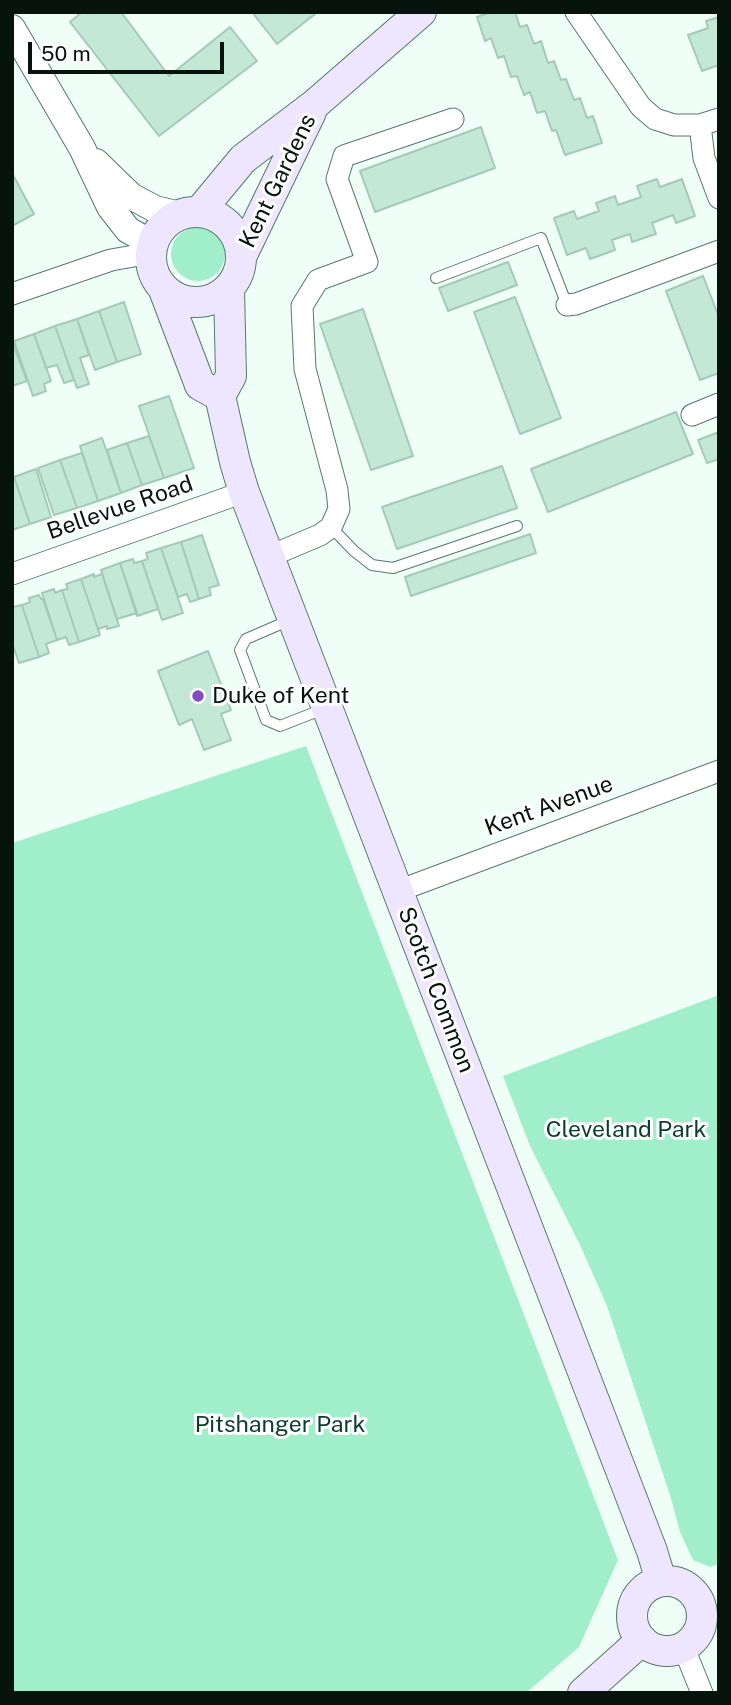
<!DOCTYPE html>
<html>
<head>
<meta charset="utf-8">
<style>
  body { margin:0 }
  #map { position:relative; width:731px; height:1705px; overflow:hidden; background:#effff7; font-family:"Public Sans",sans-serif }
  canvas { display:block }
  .frame { position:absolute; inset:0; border:14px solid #07140e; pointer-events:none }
  .scale { position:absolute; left:28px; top:42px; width:196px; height:32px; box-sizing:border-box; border:4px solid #07140e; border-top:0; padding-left:9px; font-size:21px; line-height:24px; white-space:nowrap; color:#07140e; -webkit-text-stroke:5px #fff; paint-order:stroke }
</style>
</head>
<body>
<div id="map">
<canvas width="731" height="1705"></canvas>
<div class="frame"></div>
<div class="scale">50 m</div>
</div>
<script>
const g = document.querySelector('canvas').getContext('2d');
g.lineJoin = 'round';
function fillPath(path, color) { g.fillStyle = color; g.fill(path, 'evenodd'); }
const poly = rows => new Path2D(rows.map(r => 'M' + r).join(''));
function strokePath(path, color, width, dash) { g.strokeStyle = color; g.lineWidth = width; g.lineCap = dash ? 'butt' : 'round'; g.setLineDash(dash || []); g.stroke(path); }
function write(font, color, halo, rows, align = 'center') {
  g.font = font + ' "Public Sans",sans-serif'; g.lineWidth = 6; g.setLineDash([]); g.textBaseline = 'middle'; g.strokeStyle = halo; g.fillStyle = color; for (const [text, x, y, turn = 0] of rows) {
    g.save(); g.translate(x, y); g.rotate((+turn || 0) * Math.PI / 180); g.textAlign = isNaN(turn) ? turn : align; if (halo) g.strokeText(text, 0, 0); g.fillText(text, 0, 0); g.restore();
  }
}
fillPath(poly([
  '171 254a27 27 0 1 1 54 0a27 27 0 1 1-54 0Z',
  [306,746,618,1560,579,1647,526,1693,12,1693,12,843],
  [719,995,719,1564,710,1567,693,1560,680,1532,670,1495,607,1306,580,1245,530,1146,503,1076]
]), '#a1efca');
const building = poly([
  [82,12,121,12,169,76,230,27,257,61,159,136,70,22,82,12],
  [252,12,314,12,315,14,277,44,252,12],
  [491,12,515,12,520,27,527,25,534,44,541,41,548,63,554,61,561,80,566,79,574,100,580,98,587,118,593,116,602,143,565,155,556,130,552,131,545,111,537,113,530,92,524,95,517,76,511,77,504,56,498,58,491,38,485,41,477,17,491,12],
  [719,17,719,65,702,71,688,35,708,28,706,21,719,17],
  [481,127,495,168,375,212,360,171,481,127],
  [12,173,34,214,12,226,12,173],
  [657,179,660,187,682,179,695,216,676,223,673,215,652,223,656,234,632,242,630,234,612,240,615,250,590,259,586,248,567,255,554,218,574,211,577,219,599,211,596,203,615,196,618,205,641,197,637,186,657,179],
  [508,262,517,285,448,311,439,288,508,262],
  [703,276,719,317,719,373,700,380,666,291,703,276],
  [515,297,561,418,520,434,474,312,515,297],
  [124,302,141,354,117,362,99,311,124,302],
  [363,309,413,456,371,470,320,324,363,309],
  [99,311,117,362,95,370,77,319,99,311],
  [77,319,89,355,80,358,89,384,77,388,55,326,77,319],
  [55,326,74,380,64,383,57,365,46,368,34,334,55,326],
  [34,334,51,381,44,384,46,391,33,396,14,341,34,334],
  [12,341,27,381,12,386,12,341],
  [169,396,194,468,164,478,139,406,169,396],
  [676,412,693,454,548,512,531,469,676,412],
  [719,432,719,459,707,463,698,440,719,432],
  [149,436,164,478,142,485,127,443,149,436],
  [102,438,121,493,98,501,80,446,102,438],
  [127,443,142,485,121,493,107,450,127,443],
  [82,453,98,501,77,508,60,460,82,453],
  [60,460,77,508,54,515,38,468,60,460],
  [502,466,517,508,397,549,382,507,502,466],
  [36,469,51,517,30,524,14,477,36,469],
  [12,477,14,477,30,524,12,530,12,477],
  [530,534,536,553,411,596,405,577,530,534],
  [202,535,219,585,209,588,211,595,199,599,181,542,202,535],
  [181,542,199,599,190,602,187,594,178,597,161,548,181,542],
  [161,548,183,613,162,620,142,561,148,559,146,553,161,548],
  [133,559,134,563,142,561,158,609,137,616,120,563,133,559],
  [120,563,137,613,117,619,101,570,120,563],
  [94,574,94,577,102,574,119,626,107,629,107,626,98,629,81,579,94,574],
  [81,579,100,635,79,642,62,590,68,589,66,584,81,579],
  [54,589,55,593,62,590,79,642,69,645,66,637,57,640,42,593,54,589],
  [39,595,41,599,43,599,57,640,46,644,49,653,39,657,22,605,30,602,29,598,39,595],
  [12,604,13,607,22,605,39,657,19,663,12,643,12,604],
  [208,651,231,710,221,714,231,740,204,750,192,719,179,725,158,671,208,651]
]);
fillPath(building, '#c3e9d6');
strokePath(building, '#a4c9b7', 2);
const service = poly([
  [436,278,541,238,567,305],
  [331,527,354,551,372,565,393,568,517,526],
  [290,620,246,639,240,650,266,720,280,726,326,708]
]);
const minor = poly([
  [576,12,641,107,655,119,674,125,700,125,719,119],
  [700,125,704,158,719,198],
  [12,294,111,260,151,253],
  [567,305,576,304,719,251],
  [692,415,719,404],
  [268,557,320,535,331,527,339,509,337,490,305,369,302,306,318,280,367,262,337,179,344,156,453,119],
  [12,574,244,492],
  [398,891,719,771],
  [683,1646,702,1693]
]);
const tertiary = poly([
  [12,28,82,148,110,207,128,230,153,244],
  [96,162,131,196,155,209,180,215]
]);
const secondary = poly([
  [199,212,243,159,314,105,421,12],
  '151 257a45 45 0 1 1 90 0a45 45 0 1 1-90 0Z',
  [241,257,311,112],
  [229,288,231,376,220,396,235,462,244,492,652,1551,661,1581],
  [164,290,200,385,220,396],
  '632 1616a35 35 0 1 1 70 0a35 35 0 1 1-70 0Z',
  [583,1693,642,1640]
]);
strokePath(service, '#567968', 12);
strokePath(minor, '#567968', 23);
strokePath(tertiary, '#567968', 28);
strokePath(secondary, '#567968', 32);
strokePath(service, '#fff', 10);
strokePath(minor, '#fff', 21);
strokePath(tertiary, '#fff', 26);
strokePath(secondary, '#eee5fe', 30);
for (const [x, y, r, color] of [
  [198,696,7,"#814cc4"]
]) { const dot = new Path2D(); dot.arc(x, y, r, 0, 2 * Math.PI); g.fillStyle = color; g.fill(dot); strokePath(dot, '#fff', 2.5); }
write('23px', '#07140e', '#fff', [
  ["Kent Gardens",278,181,-64],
  ["Bellevue Road",120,508,-19],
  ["Kent Avenue",549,806,-20],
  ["Scotch Common",436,990,69]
]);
write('23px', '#07140e', '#fff', [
  ["Duke of Kent",212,696]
], 'left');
write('23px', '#0a3d2a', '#fff', [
  ["Cleveland Park",626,1130],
  ["Pitshanger Park",280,1425]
]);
</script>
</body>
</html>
